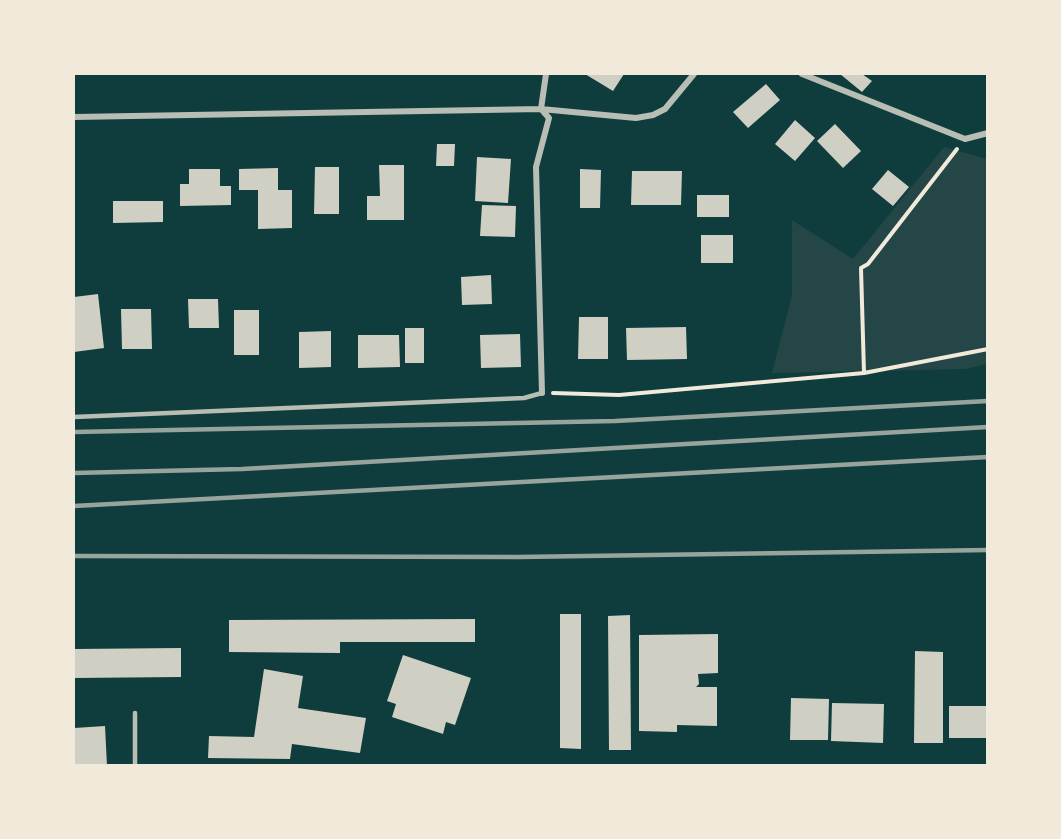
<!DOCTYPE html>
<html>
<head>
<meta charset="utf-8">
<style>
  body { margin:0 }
  #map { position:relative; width:1061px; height:839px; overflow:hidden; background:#0f3d3e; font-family:Montserrat,sans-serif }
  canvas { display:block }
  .frame { position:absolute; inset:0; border:75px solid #f1e9da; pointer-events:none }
</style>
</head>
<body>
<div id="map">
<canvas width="1061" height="839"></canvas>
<div class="frame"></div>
</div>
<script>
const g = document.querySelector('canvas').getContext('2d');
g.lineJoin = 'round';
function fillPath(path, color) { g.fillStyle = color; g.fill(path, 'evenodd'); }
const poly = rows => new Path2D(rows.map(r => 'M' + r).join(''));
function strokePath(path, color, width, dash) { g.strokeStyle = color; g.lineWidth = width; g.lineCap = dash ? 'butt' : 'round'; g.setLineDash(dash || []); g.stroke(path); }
fillPath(poly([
  [944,147,987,159,987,364,965,369,772,373,792,295,792,220,853,259]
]), '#244646');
fillPath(poly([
  [585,74,624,74,613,91],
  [840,74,862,74,872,81,862,92],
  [766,84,780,100,748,128,733,112],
  [795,120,815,138,795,161,775,144],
  [835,124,861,151,843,168,817,141],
  [437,144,455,144,454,166,436,166],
  [477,157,511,159,508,203,475,201],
  [379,165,404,165,404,220,367,220,367,196,380,196],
  [315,167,339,167,339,214,314,214],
  [278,168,278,190,292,190,292,228,258,229,258,190,239,190,239,169],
  [189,169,220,169,220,186,231,186,231,205,180,206,180,184,189,184],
  [580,169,601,170,600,208,580,208],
  [888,170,909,187,893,206,872,189],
  [632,171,682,171,681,205,631,205],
  [697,195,729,195,729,217,697,217],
  [113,201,163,201,163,222,113,223],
  [482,205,516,206,515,237,480,236],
  [701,235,733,235,733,263,701,263],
  [491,275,492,304,462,305,461,277],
  [98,294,104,348,74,352,74,297],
  [188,299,218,299,219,328,189,328],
  [121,309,151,309,152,349,122,349],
  [234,310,259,310,259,355,234,355],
  [579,317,608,317,608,359,578,359],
  [686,327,687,359,627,360,626,328],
  [405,328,424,328,424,363,405,363],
  [331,331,331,367,299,368,299,332],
  [520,334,521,367,481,368,480,335],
  [358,335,399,335,400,367,358,368],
  [560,614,581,614,581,749,560,748],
  [630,615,631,750,609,750,608,616],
  [475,619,475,642,340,642,340,653,229,652,229,620],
  [718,634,718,673,698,674,699,684,696,687,717,687,717,726,677,725,677,732,639,731,639,635],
  [181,648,181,677,74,678,74,649],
  [915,651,943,652,943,743,914,743],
  [403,655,471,678,455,725,446,722,443,734,392,717,396,704,387,701],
  [264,669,303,676,298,708,366,718,360,753,292,744,290,759,208,758,209,736,254,737],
  [791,698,829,699,828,740,790,740],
  [832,703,884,704,883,743,831,741],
  [949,706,988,706,988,738,949,738],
  [105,726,107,766,74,766,74,728]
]), '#cfcfc3');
strokePath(poly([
  [864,373,861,268,868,264,957,149],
  [553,393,619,395,864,373,988,349]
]), '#f1e9da', 4);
strokePath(poly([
  [74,417,524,398,542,393],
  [135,713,135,766]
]), '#b8beb3', 4.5);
strokePath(poly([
  [802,74,965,139,988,133],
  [74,117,541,109,636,118,653,115,665,109,694,74],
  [542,393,536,167,549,118,541,109,546,74]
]), '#b8beb3', 6);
strokePath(poly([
  [74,432,615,421,988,401],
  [74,473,242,469,988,427],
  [74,506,988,457],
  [74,556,519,557,988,550]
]), '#97a49c', 4.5);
</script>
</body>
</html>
